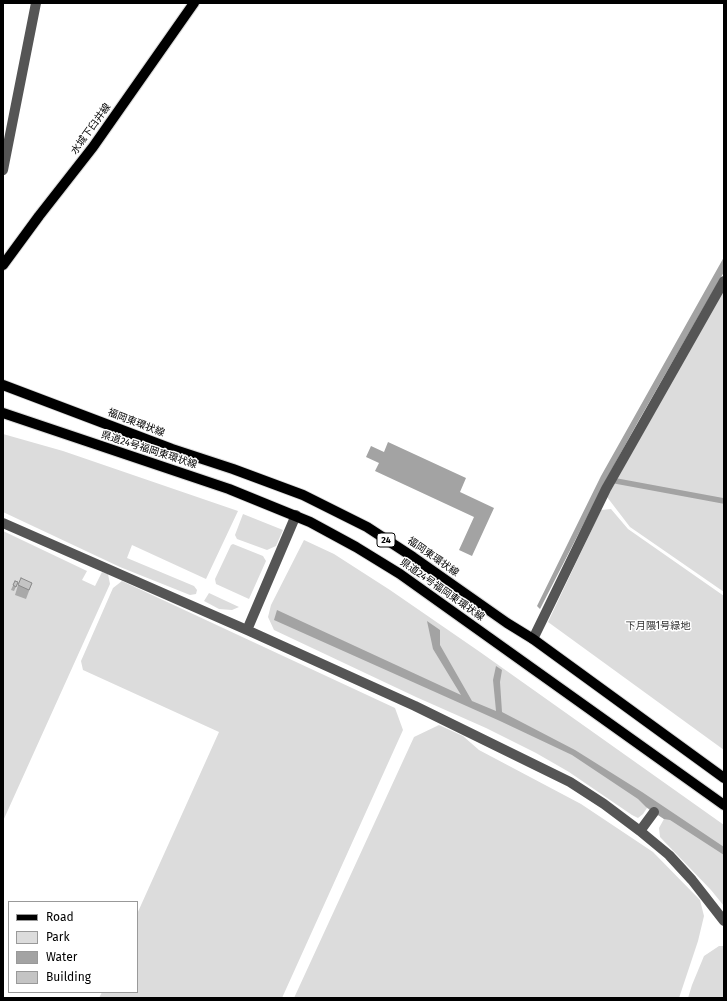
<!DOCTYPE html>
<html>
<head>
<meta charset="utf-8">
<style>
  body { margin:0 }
  #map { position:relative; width:727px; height:1001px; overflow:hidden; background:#fff; font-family:"Fira Sans",sans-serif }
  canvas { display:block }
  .frame { position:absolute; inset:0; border:4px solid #000; pointer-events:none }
  .legend { position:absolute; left:8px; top:901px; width:130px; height:92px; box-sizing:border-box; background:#fff; border:1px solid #999; margin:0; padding:5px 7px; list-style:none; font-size:12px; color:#000 }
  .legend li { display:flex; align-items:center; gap:8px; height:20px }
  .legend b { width:20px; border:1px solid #999 }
</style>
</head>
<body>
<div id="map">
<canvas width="727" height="1001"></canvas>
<div class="frame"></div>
<ul class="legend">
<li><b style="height:5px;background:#000"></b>Road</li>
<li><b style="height:11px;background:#dcdcdc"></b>Park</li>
<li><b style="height:11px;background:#a3a3a3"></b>Water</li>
<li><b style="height:11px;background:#c4c4c4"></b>Building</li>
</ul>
</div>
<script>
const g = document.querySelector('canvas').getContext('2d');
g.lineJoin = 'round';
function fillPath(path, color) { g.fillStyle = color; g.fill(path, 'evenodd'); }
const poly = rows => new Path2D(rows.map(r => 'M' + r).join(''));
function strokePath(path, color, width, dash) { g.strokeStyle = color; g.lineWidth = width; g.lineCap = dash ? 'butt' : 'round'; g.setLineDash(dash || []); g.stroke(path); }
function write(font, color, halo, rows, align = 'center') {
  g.font = font + ' "Fira Sans","Noto Sans JP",sans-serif'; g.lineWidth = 3; g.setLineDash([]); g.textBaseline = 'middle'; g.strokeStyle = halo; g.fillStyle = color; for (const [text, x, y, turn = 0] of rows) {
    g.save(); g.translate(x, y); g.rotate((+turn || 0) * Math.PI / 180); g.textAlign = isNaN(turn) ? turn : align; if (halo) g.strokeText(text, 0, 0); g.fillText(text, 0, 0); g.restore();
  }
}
fillPath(poly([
  [724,289,724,592,630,527,607,497],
  [3,434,63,451,238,511,206,579,132,545,127,558,194,586,197,590,196,594,190,595,120,567,3,512],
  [611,509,628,529,724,596,724,750,548,622,601,510],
  [243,514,283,530,276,546,267,550,237,539,235,535],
  [3,531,87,571,82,580,95,586,102,572,108,574,110,584,3,821],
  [304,540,334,554,390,590,480,652,724,825,724,906,711,890,660,837,659,828,664,819,647,808,643,814,638,818,632,815,569,772,536,753,486,728,416,697,274,630,268,617,271,605],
  [233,544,263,556,266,561,249,599,216,584,215,579,231,545],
  [122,581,395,708,403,730,282,998,99,998,102,992,137,992,137,914,219,732,83,670,81,661,113,588],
  [209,593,239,607,232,610,219,609,204,601],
  [439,725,463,736,479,750,581,804,653,852,700,900,704,916,698,941,679,998,294,998,414,737],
  [719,946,724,946,724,998,688,998,692,985,704,956]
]), '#dcdcdc');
fillPath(poly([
  [724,257,724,272,639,420,607,478,540,609,537,606,601,476],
  [388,442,466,478,460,492,494,508,472,556,459,550,474,517,375,471,379,463,366,457,371,446,384,452],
  [277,610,461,695,433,649,427,621,440,630,440,645,472,701,496,711,493,680,496,666,502,670,500,682,502,712,575,750,642,792,724,847,724,855,670,820,664,819,646,807,638,799,572,755,500,721,274,620]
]), '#a3a3a3');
strokePath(poly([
  [616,481,724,501]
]), '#a3a3a3', 5.5);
const major = poly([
  [3,265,39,216,93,147,194,3],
  [3,385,172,449,233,469,303,495,367,527,413,557,507,623,533,639,724,778],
  [3,413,229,489,310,522,356,547,400,574,724,805]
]);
strokePath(major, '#dbdbdb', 12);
strokePath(poly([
  [3,170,36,3],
  [3,523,247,630,415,706,570,782,604,804,640,831,669,855,692,880,724,921],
  [247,630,296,515],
  [533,639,606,489,724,281],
  [640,831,654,812]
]), '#555', 10);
strokePath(major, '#000', 10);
fillPath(poly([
  [15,581,18,582,14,591,11,590],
  [32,583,26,599,15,595,18,585]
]), '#a9a9a9');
const building = poly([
  [21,578,32,583,29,590,18,585,21,578],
  [15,581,18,582,16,587,13,585,15,581]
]);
fillPath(building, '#c4c4c4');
strokePath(building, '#898989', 1);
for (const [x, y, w] of [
  [386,540,18]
]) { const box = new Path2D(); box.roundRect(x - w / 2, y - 7, w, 14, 3); g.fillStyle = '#fff'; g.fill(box); strokePath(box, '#000', 1); }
write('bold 9px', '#000', null, [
  ["24",386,540]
]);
write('10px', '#000', '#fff', [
  ["水城下臼井線",91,129,-54],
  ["福岡東環状線",136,423,21],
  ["県道24号福岡東環状線",149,450,18],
  ["福岡東環状線",433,557,35],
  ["県道24号福岡東環状線",442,590,35]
]);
write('10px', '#333', '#fff', [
  ["下月隈1号緑地",658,626]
]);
</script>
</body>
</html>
